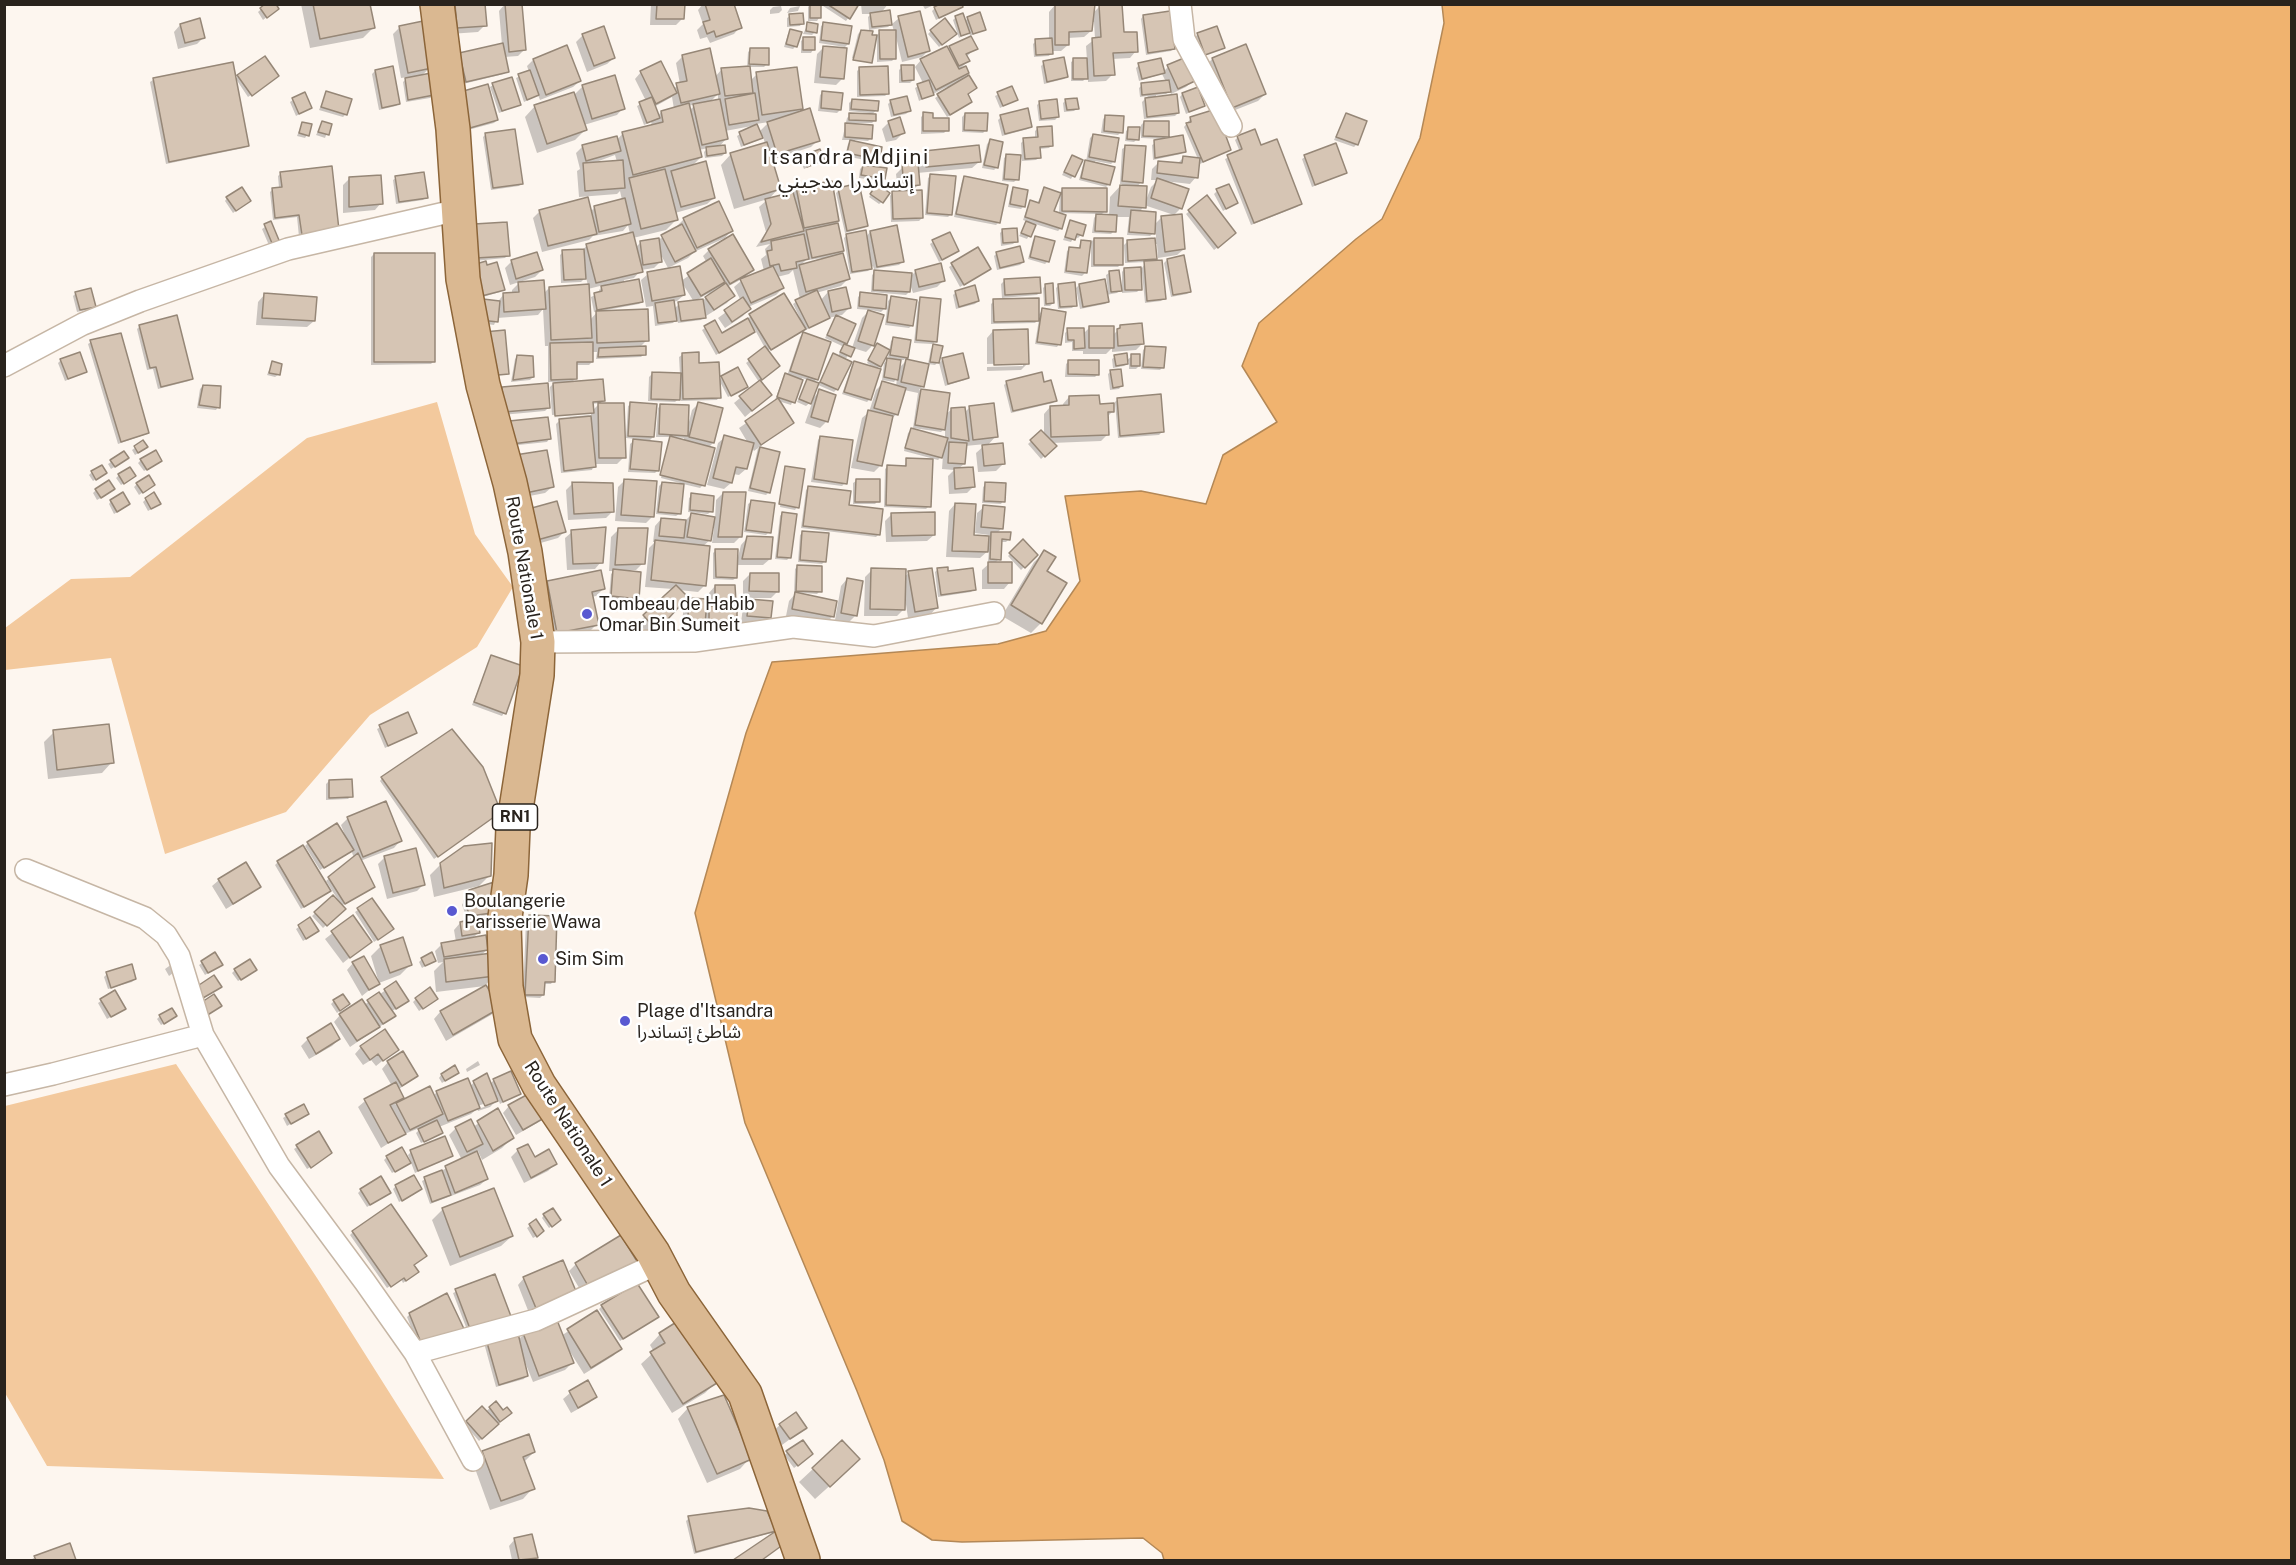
<!DOCTYPE html>
<html>
<head>
<meta charset="utf-8">
<style>
  body { margin:0 }
  #map { position:relative; width:2296px; height:1565px; overflow:hidden; background:#fdf6ef; font-family:"Public Sans",sans-serif }
  canvas { display:block }
  .frame { position:absolute; inset:0; border:6px solid #29231d; pointer-events:none }
</style>
</head>
<body>
<div id="map">
<canvas width="2296" height="1565"></canvas>
<div class="frame"></div>
</div>
<script>
const g = document.querySelector('canvas').getContext('2d');
g.lineJoin = 'round';
function fillPath(path, color) { g.fillStyle = color; g.fill(path, 'evenodd'); }
const poly = rows => new Path2D(rows.map(r => 'M' + r).join(''));
function strokePath(path, color, width, dash) { g.strokeStyle = color; g.lineWidth = width; g.lineCap = dash ? 'butt' : 'round'; g.setLineDash(dash || []); g.stroke(path); }
function write(font, color, halo, rows, align = 'center') {
  g.font = font + ' "Public Sans","Noto Sans Arabic",sans-serif'; g.lineWidth = 5; g.setLineDash([]); g.textBaseline = 'middle'; g.strokeStyle = halo; g.fillStyle = color; for (const [text, x, y, turn = 0] of rows) {
    g.save(); g.translate(x, y); g.rotate((+turn || 0) * Math.PI / 180); g.textAlign = isNaN(turn) ? turn : align; if (halo) g.strokeText(text, 0, 0); g.fillText(text, 0, 0); g.restore();
  }
}
fillPath(poly([
  [437,402,475,534,513,587,477,647,370,715,286,812,165,854,111,658,5,670,5,628,71,579,130,577,307,438],
  [176,1064,317,1278,444,1479,47,1466,5,1393,5,1106]
]), '#f3c99d');
const water = poly([
  [1442,5,2291,5,2291,1560,1164,1560,1162,1553,1143,1538,962,1542,932,1540,902,1521,884,1460,857,1391,745,1123,695,913,746,733,772,662,998,644,1046,631,1080,581,1065,496,1141,491,1206,504,1223,455,1277,422,1242,366,1259,323,1356,239,1382,219,1420,138,1444,23,1442,5]
]);
fillPath(water, '#f0b36f');
strokePath(water, '#b48856', 1.5);
fillPath(poly([
  [267,4,274,11,263,20,258,12],
  [301,4,369,4,373,28,363,38,310,48],
  [449,4,484,4,485,25,478,32,450,34],
  [505,4,524,50,518,56,504,57,507,71,504,74,463,84,457,57,502,45,499,11],
  [651,4,683,4,683,18,676,25,650,25],
  [703,4,732,4,740,27,734,34,710,43,707,37,700,39,697,30,703,24,698,10],
  [810,4,819,18,817,21,808,21,808,7],
  [820,4,858,4,846,21],
  [861,4,888,4,881,13,891,24,888,27,869,30,868,17,871,14,862,14],
  [922,4,936,4,925,9],
  [1193,4,1216,4,1214,6],
  [1055,5,1093,13,1100,6,1136,51,1130,58,1112,59,1113,74,1106,81,1088,82,1088,76,1083,81,1071,81,1071,62,1074,60,1087,60,1086,46,1095,39,1094,22,1092,22,1091,31,1084,37,1068,38,1068,45,1061,51,1052,51,1049,56,1034,57,1033,44,1036,41,1049,40,1049,12],
  [781,6,782,10,779,13,770,14,770,10,773,7],
  [800,6,798,11,787,13,790,8],
  [962,7,936,20,932,11,935,8],
  [790,16,802,23,800,26,787,27,787,18],
  [1143,16,1173,49,1171,51,1146,55,1141,19],
  [956,17,964,22,968,18,985,29,970,36,969,32,959,38,953,20],
  [899,18,928,51,922,57,902,62,896,37,895,58,892,61,877,62,877,35,880,32,894,32,892,24],
  [808,24,815,32,812,35,803,34],
  [824,24,848,44,845,47,819,43,821,26],
  [180,25,204,37,197,44,178,49,174,32],
  [400,27,430,68,421,76,433,95,430,98,406,102,403,82,408,77,401,78,393,34],
  [790,31,796,46,793,49,784,47,788,34],
  [861,31,870,61,852,58,858,34],
  [931,31,952,37,939,47,928,34],
  [1198,34,1223,48,1202,57,1195,37],
  [583,35,614,58,607,64,587,72,576,42],
  [804,38,813,50,811,53,801,53,801,41],
  [1246,46,1265,94,1258,101,1225,114,1206,66,1212,59],
  [824,47,843,78,836,85,814,83,817,54],
  [950,47,976,48,966,57,968,61,958,71,968,73,960,81,966,94,968,104,947,117,935,98,948,89,947,87,919,101,915,88,923,83,915,67,921,60],
  [751,49,768,50,767,64,764,67,749,67,750,81,757,74,795,68,801,109,795,115,809,110,818,140,811,147,771,160,779,188,767,201,792,194,797,189,831,182,838,221,833,226,837,225,843,251,841,252,848,279,841,286,816,293,820,301,828,292,845,289,849,308,842,315,828,318,806,330,805,327,767,351,778,366,759,381,770,395,745,417,734,403,759,382,746,363,765,348,755,330,716,355,702,330,714,322,722,335,784,295,798,319,800,318,793,304,800,299,793,270,789,274,777,277,783,288,776,295,748,307,749,309,743,316,725,328,718,318,741,301,734,287,741,281,764,271,761,259,766,255,765,249,770,244,756,247,766,232,759,207,768,199,734,209,721,165,731,154,765,144,763,136,758,140,741,147,737,136,752,126,725,131,726,139,718,148,724,147,725,153,722,156,705,158,704,152,708,148,699,150,701,157,691,167,705,163,714,198,707,204,675,213,676,220,666,230,633,238,635,248,641,242,658,240,678,228,677,226,684,219,718,203,731,231,725,238,694,252,688,258,668,268,660,253,661,261,654,268,641,270,634,278,624,280,624,283,638,280,642,301,639,304,601,311,602,313,646,311,647,340,639,348,644,348,644,354,641,357,596,359,597,352,592,352,592,362,589,365,575,365,575,379,571,383,602,381,603,400,599,405,623,404,624,457,617,464,594,464,592,470,561,473,556,424,559,421,570,420,570,417,552,418,591,415,591,412,552,415,550,387,555,382,548,382,548,346,545,346,543,309,538,315,497,318,494,325,478,323,480,304,483,301,497,303,503,295,512,294,512,290,519,283,542,281,543,294,549,288,588,286,586,277,581,282,561,283,560,255,563,252,582,251,587,245,630,234,628,225,623,231,593,236,589,240,542,252,533,218,540,211,587,199,590,212,595,207,622,200,620,191,617,194,579,197,577,171,580,169,576,153,582,147,616,137,617,140,623,133,652,126,651,122,644,125,637,106,646,101,635,79,641,72,661,63,673,89,680,84,676,63,683,56,709,50,715,77,722,69,747,68,748,52],
  [718,94,718,101,710,102],
  [672,97,674,109,661,112,658,116,654,107],
  [696,104,689,111,688,106],
  [769,122,759,132,756,124],
  [615,155,617,162,596,164,596,162],
  [809,257,809,260,822,258,823,260,799,267],
  [604,285,599,290,600,293,591,297,594,312,598,311,590,320,588,289],
  [600,403,592,411,592,404],
  [533,60,580,81,573,87,540,100,538,95,524,102,516,78,529,72,527,66],
  [1044,63,1067,76,1064,79,1044,84,1041,66],
  [231,64,247,145,244,148,166,164,150,82,153,80],
  [1139,65,1163,72,1168,67,1193,81,1186,87,1171,94,1170,91,1166,94,1156,95,1156,98,1178,113,1175,116,1144,119,1142,102,1148,96,1140,97,1139,88,1142,85,1166,82,1162,74,1139,81,1136,68],
  [902,67,913,80,910,83,899,83,899,70],
  [392,68,399,103,396,106,379,110,372,74,375,71],
  [860,68,888,93,885,96,857,97,857,71],
  [238,76,274,79,248,97,236,79],
  [493,85,520,105,499,113,490,87],
  [583,86,623,108,617,115,584,125,585,130,575,140,537,153,525,117,535,106,574,95],
  [1012,88,1016,100,1000,108,995,96],
  [823,92,840,110,837,113,818,111,820,95],
  [326,93,346,114,343,117,319,110],
  [1182,94,1203,106,1186,114,1180,97],
  [458,96,497,120,494,123,468,130],
  [293,100,310,108,296,116,290,102],
  [852,100,877,110,871,115,875,120,872,123,850,123,850,125,871,138,868,141,855,140,855,142,878,159,875,162,845,156,848,144,852,140,842,140,847,118,850,115,869,115,869,113,849,111,849,103],
  [1066,100,1077,108,1074,111,1064,112,1063,103],
  [891,101,909,111,906,114,891,117,888,104],
  [1040,102,1058,117,1055,120,1039,121,1037,105],
  [924,114,932,119,947,130,944,133,921,134,921,117],
  [965,114,986,130,983,133,962,132,962,117],
  [1346,114,1357,144,1354,147,1334,140],
  [1106,116,1121,132,1118,135,1101,133,1103,119],
  [1001,117,1031,126,1028,129,1002,136,998,120],
  [1191,118,1229,150,1200,164,1198,160,1196,177,1190,184,1164,181,1181,208,1174,215,1144,205,1140,212,1154,225,1162,217,1184,249,1177,255,1158,258,1157,244,1154,244,1155,258,1151,262,1164,298,1161,301,1145,303,1142,273,1140,273,1140,289,1137,292,1122,293,1122,272,1124,269,1142,268,1146,262,1125,263,1124,245,1127,242,1156,240,1156,231,1150,236,1127,235,1129,217,1115,217,1114,231,1111,234,1092,233,1094,218,1097,214,1059,213,1060,192,1063,189,1105,211,1101,215,1109,216,1110,197,1122,184,1120,184,1122,149,1125,147,1141,182,1137,187,1145,203,1151,187,1158,180,1151,180,1152,169,1159,162,1177,164,1183,158,1198,159,1184,127],
  [889,122,903,133,896,140,886,142,882,129],
  [1144,122,1167,136,1163,140,1184,151,1181,154,1153,160,1152,145,1163,139,1141,138,1141,125],
  [302,123,307,135,305,138,297,136],
  [322,123,330,125,325,138,316,135],
  [1038,128,1052,145,1049,148,1039,149,1039,158,1036,160,1022,161,1021,143,1024,140,1035,139,1035,131],
  [1129,128,1137,139,1134,142,1125,141,1126,131],
  [486,134,522,183,519,186,491,190,483,137],
  [1093,135,1114,161,1111,164,1095,161,1095,164,1109,184,1106,187,1079,180,1083,165,1086,162,1090,138],
  [1238,137,1260,147,1300,204,1297,207,1251,225,1225,159,1240,152,1235,140],
  [990,141,997,167,994,170,982,168,987,144],
  [925,152,979,162,972,168,917,173,918,185,911,192,922,218,919,221,891,222,890,196,892,193,898,193,896,174,903,167,919,165,918,159],
  [1007,155,1017,179,1014,182,1002,181,1004,158],
  [803,157,823,160,804,169,800,160],
  [1072,157,1081,160,1071,179,1062,175],
  [1305,157,1346,173,1312,187,1302,159],
  [863,166,884,178,881,181,859,178,860,169],
  [281,173,338,229,299,237,297,217,273,220,270,192,273,189,279,188,278,176],
  [931,175,951,214,948,217,925,215,928,178],
  [396,178,426,197,423,200,396,204,393,180],
  [964,178,999,222,996,225,954,217,962,181],
  [349,179,381,203,375,210,343,213,343,185],
  [875,189,882,202,879,204,869,197],
  [1013,189,1024,206,1021,209,1008,207,1011,192],
  [1044,189,1061,228,1058,231,1035,224,1027,239,1019,236,1028,222,1023,220,1028,205,1031,202,1037,204],
  [839,190,867,226,864,228,845,233,836,193],
  [1217,191,1236,203,1223,211,1214,194],
  [1206,197,1232,236,1214,250,1186,214],
  [227,198,246,203,233,213,225,201],
  [1071,222,1081,235,1078,238,1074,237,1071,242,1063,240],
  [271,223,280,244,271,250,262,229],
  [475,226,508,255,505,258,474,261],
  [1002,231,1016,241,1013,244,1001,246,1000,233],
  [870,232,902,262,899,265,874,269,873,266,868,271,850,274,844,238,847,235,866,237],
  [1036,237,1048,261,1045,264,1028,259,1033,240],
  [1094,239,1121,264,1118,267,1091,267,1091,242],
  [1081,241,1085,273,1082,276,1064,273,1067,251,1070,249,1078,249],
  [933,242,958,251,939,262,930,244],
  [977,249,986,271,960,287,949,267],
  [709,250,752,270,742,279,727,287,733,296,727,303,706,316,703,311,704,317,701,320,678,323,677,318,673,323,655,326,653,306,646,307,641,280,648,274,681,281,707,263,703,256],
  [681,281,694,302,679,304,674,309,673,302,677,301,684,295],
  [709,293,704,300,695,301],
  [997,253,1023,262,1020,265,997,270,994,256],
  [374,254,433,362,431,364,371,365,371,257],
  [536,254,542,270,535,277,510,285,505,268,511,262],
  [1167,260,1190,291,1187,294,1171,297,1164,263],
  [464,271,503,289,500,292,472,300],
  [916,271,943,281,937,287,913,293,910,284,909,292,906,295,871,292,872,275,875,272,910,277],
  [1109,273,1120,290,1117,293,1106,295,1108,302,1105,304,1080,309,1076,288,1079,285,1108,291,1106,275],
  [1004,281,1040,292,1037,295,1002,298,1001,284],
  [1046,285,1053,303,1050,306,1044,306,1043,288],
  [1059,285,1075,305,1072,308,1058,309,1056,288],
  [956,292,978,301,975,304,956,309,953,295],
  [76,293,94,306,91,309,77,312,73,296],
  [861,294,884,309,881,312,871,310,873,345,866,352,853,348,845,360,837,389,834,392,818,385,831,358,833,355,838,357,842,346,825,338,836,317,854,325,844,345,852,348,862,318,870,310,857,309,858,297],
  [264,295,314,321,307,327,256,325,258,302],
  [891,298,912,325,909,328,885,325,888,301],
  [921,299,935,342,932,344,914,343,918,302],
  [994,301,1038,315,1043,310,1059,344,1057,347,1035,344,1039,319,1035,323,991,324,991,304],
  [140,326,192,378,189,381,158,389,153,369,147,370,137,329],
  [1090,327,1113,335,1121,327,1143,343,1136,350,1112,352,1112,348,1106,354,1083,354,1083,351,1072,351,1072,342,1065,343,1065,333,1068,330,1083,334],
  [993,331,1027,364,1021,370,987,371,987,367,1023,366,1023,363,987,364,987,338],
  [803,334,817,379,813,383,810,401,820,391,827,421,820,428,805,423,813,400,806,406,797,402,808,380,802,378,791,405,775,400,783,378,787,376,800,337],
  [894,338,906,357,904,360,900,360,898,369,906,361,923,386,919,390,948,394,945,415,952,409,964,413,969,408,996,436,987,446,1003,464,996,471,978,472,976,453,986,444,965,446,964,464,958,469,973,487,967,493,949,494,948,476,954,470,942,469,943,455,938,460,904,451,908,433,911,430,945,438,945,428,941,432,913,428,918,393,904,390,897,414,891,419,880,466,874,472,851,468,862,418,869,412,876,390,883,383,896,387,897,378,894,382,882,380,884,363,890,358,888,357,891,341],
  [91,342,147,432,144,435,118,444,88,344],
  [934,346,938,362,935,365,928,364,931,349],
  [1146,347,1163,367,1160,370,1141,369,1143,350],
  [874,348,880,366,876,369,870,399,867,402,842,394,852,365,854,362,871,368,872,366,867,363],
  [682,355,698,364,719,397,717,400,681,401,681,397,675,402,648,401,649,377,652,374,680,375,679,357],
  [962,355,968,378,965,380,945,386,939,363,942,360],
  [518,356,533,377,530,380,511,382,515,359],
  [1132,356,1139,366,1136,369,1129,369,1129,361,1124,366,1113,368,1112,359,1115,357,1126,361],
  [61,360,85,372,65,381,58,363],
  [1069,361,1098,374,1095,377,1065,377,1066,364],
  [272,363,278,375,275,377,267,375],
  [1111,371,1121,386,1119,389,1110,390,1108,374],
  [722,377,744,389,728,397,719,380],
  [1007,382,1055,400,1053,403,1011,413,1004,385],
  [203,386,218,407,216,410,197,408,200,389],
  [503,388,548,408,545,411,502,415,500,391],
  [1069,397,1113,411,1107,417,1107,435,1101,441,1052,443,1055,446,1041,459,1028,444,1041,432,1044,435,1044,414,1050,407,1063,407,1063,404],
  [1118,399,1162,432,1159,435,1118,438,1115,402],
  [778,401,792,423,754,451,752,448,746,469,739,475,733,474,731,483,724,489,707,485,718,443,725,437,748,443,739,428],
  [631,404,653,437,648,442,658,470,655,473,628,472,630,444,636,439,626,438,628,406],
  [698,404,713,443,708,448,703,485,700,488,683,484,679,514,676,516,656,514,659,486,662,483,680,485,680,483,661,478,671,437,656,437,658,408,661,405,689,422,692,410],
  [674,437,684,438,684,441],
  [507,426,549,439,547,442,509,446],
  [820,437,845,483,842,486,811,482,818,440],
  [143,442,143,450,135,455,132,450],
  [758,448,778,453,769,492,766,495,748,491],
  [545,452,552,487,545,493,514,499],
  [124,453,124,461,111,469,108,464],
  [141,460,158,463,144,471,138,463],
  [907,460,929,506,926,509,884,507,885,469,888,466,904,467],
  [785,467,803,470,797,507,795,510,780,507],
  [92,472,102,475,93,481,89,475],
  [119,475,131,479,121,485,116,478],
  [625,480,652,517,646,523,615,521,618,487],
  [856,481,878,501,875,504,853,504,853,483],
  [573,483,612,512,606,518,568,520,566,490],
  [137,484,150,487,139,495,134,487],
  [986,484,1003,501,1001,504,982,503,983,487],
  [809,487,846,504,879,534,876,537,801,528,806,490],
  [96,490,111,492,97,500,93,493],
  [723,493,741,536,734,543,712,543,714,528,711,528,709,541,703,546,705,585,698,592,679,590,656,630,650,636,638,623,673,589,645,587,649,548,655,542,653,542,655,526,661,519,685,521,693,513,693,515,715,519,716,500],
  [692,495,711,511,708,514,688,512,689,498],
  [146,499,157,506,148,511,143,502],
  [111,501,126,507,114,514,109,504],
  [751,502,769,532,766,535,744,532,748,504],
  [556,503,564,532,558,538,523,548],
  [955,504,972,537,989,538,989,535,975,533,977,513,984,507,1001,529,997,533,1009,539,1006,542,1000,542,999,559,995,563,1010,582,1004,589,982,589,982,570,991,562,988,561,989,550,980,558,946,557,949,511],
  [782,513,790,557,787,560,775,559,780,516],
  [892,514,934,535,927,541,886,542,885,521],
  [618,530,643,563,636,570,627,570,637,598,635,601,609,599,611,574,614,571,609,571,611,537],
  [572,532,601,562,595,569,567,570,565,538],
  [803,532,825,561,822,564,798,562,800,535],
  [747,538,770,559,763,565,736,565,736,578,733,580,713,579,713,553,716,550,738,557,741,545],
  [1023,541,1036,555,1021,570,1008,556],
  [1045,552,1045,571,1041,623,1031,633,1002,616,1034,562],
  [797,567,820,591,817,594,802,593,802,595,835,602,832,617,826,623,786,616,789,601,796,593,794,593,795,569],
  [938,569,974,589,971,592,938,597,935,572],
  [872,570,904,577,909,573,936,608,930,615,908,618,905,598,903,610,897,616,864,616,865,577],
  [750,574,778,591,771,598,743,598,743,581],
  [847,579,856,615,849,622,835,620,841,586],
  [548,582,603,589,596,596,591,597,597,624,590,631,551,639,541,589],
  [715,586,734,601,728,607,736,624,703,631,703,624,696,631,681,629,684,606,690,599,704,613,709,608,709,593],
  [750,600,770,618,763,624,741,623,743,607],
  [492,656,504,713,502,716,472,705],
  [407,714,415,733,385,748,377,729],
  [54,732,112,762,102,773,48,779,44,742],
  [382,778,497,815,434,859,380,781],
  [329,781,351,796,348,799,326,800,326,784],
  [348,818,400,841,394,848,360,861,370,889,341,906,343,909,323,928,312,916,333,897,340,903,326,881,354,858,351,850,320,870,305,846,308,843,346,838,341,825],
  [384,858,424,884,417,891,387,899,378,864],
  [278,862,329,891,301,909,275,865],
  [441,864,490,875,479,886,434,897,430,875],
  [219,880,259,887,252,893,226,909,212,886],
  [467,895,494,914,467,918,462,905],
  [372,900,389,932,374,942,355,912],
  [353,917,370,941,343,963,325,939],
  [529,917,553,981,551,984,543,984,543,995,540,998,523,997,526,920],
  [310,919,314,934,303,941,296,929],
  [460,923,479,932,472,939,487,950,480,956,493,976,485,986,436,992,434,971,443,962,438,963,435,951,442,944,456,942,454,930],
  [381,946,410,965,400,975,379,983,371,956],
  [215,954,218,967,205,975,199,965],
  [422,959,435,960,422,968,419,962],
  [353,963,378,983,362,996,347,970],
  [172,964,176,971,169,976,165,969],
  [235,970,252,973,238,981,232,973],
  [107,974,135,979,132,982,108,989,104,977],
  [396,983,404,1003,391,1012,391,1019,350,1047,334,1022,340,1015,364,1005],
  [485,987,498,1008,491,1015,446,1041,434,1019,440,1012],
  [114,992,121,1011,107,1019,98,1003],
  [416,999,433,1002,419,1011,413,1002],
  [334,1001,345,1007,337,1013,331,1004],
  [160,1016,172,1019,161,1025,157,1019],
  [308,1039,339,1039,332,1046,309,1059,301,1046],
  [361,1047,397,1049,376,1066,371,1060,363,1065,355,1054],
  [478,1061,480,1065,467,1072,466,1069],
  [388,1062,416,1076,398,1090,402,1097,395,1105,429,1088,433,1096,437,1092,470,1087,474,1082,490,1084,494,1080,520,1093,500,1104,498,1099,490,1107,478,1111,477,1109,471,1114,439,1127,439,1135,421,1143,416,1133,422,1127,402,1135,381,1148,358,1107,365,1101,392,1086,382,1069],
  [490,1102,490,1105,478,1109,477,1106],
  [441,1075,454,1075,442,1083,439,1078],
  [509,1106,544,1116,537,1123,516,1135,503,1113],
  [498,1110,512,1138,502,1148,482,1160,478,1151,476,1152,487,1179,480,1185,430,1204,422,1181,462,1160,449,1135,456,1128,473,1127],
  [307,1114,287,1126,283,1118,286,1116],
  [319,1133,328,1156,307,1169,294,1149],
  [527,1146,534,1159,555,1164,548,1171,524,1183,511,1157,518,1150],
  [411,1152,451,1156,415,1173,408,1155],
  [387,1157,406,1165,392,1173,384,1160],
  [396,1186,417,1192,399,1202,393,1189],
  [361,1190,389,1193,367,1207,358,1193],
  [494,1190,512,1236,501,1246,450,1266,432,1220,442,1210],
  [544,1215,556,1223,549,1228,542,1218],
  [536,1221,540,1234,533,1238,527,1228],
  [353,1232,414,1275,403,1283,401,1279,387,1288,350,1235],
  [621,1237,584,1296,569,1271,576,1264],
  [562,1262,531,1318,518,1285,524,1278],
  [494,1276,469,1335,453,1293],
  [602,1306,654,1319,620,1341,599,1309],
  [597,1312,620,1349,613,1356,584,1374,567,1347,572,1363,565,1370,533,1382,525,1362,523,1362,526,1376,524,1379,496,1387,484,1343,518,1340,524,1334,561,1336],
  [410,1314,460,1334,419,1347,407,1317],
  [660,1334,715,1383,705,1393,672,1413,641,1364,654,1352,650,1345],
  [587,1382,596,1397,589,1403,571,1413,563,1399,570,1393],
  [482,1408,485,1412,490,1408,507,1416,479,1441,464,1424],
  [688,1408,750,1458,740,1469,707,1483,678,1419],
  [780,1425,805,1428,782,1445,773,1431],
  [803,1442,809,1457,794,1468,784,1455],
  [483,1452,534,1452,524,1462,533,1488,523,1499,490,1510,473,1463],
  [813,1469,844,1473,815,1499,799,1482],
  [766,1513,775,1532,694,1554,686,1521,689,1518],
  [515,1539,536,1558,533,1560,512,1560,509,1546],
  [69,1545,74,1560,31,1560,35,1557]
]), '#0003');
const building = poly([
  [265,4,276,4,279,9,267,18,260,8,265,4],
  [313,4,370,4,375,28,320,39,313,4],
  [455,4,485,4,487,26,457,28,455,4],
  [505,4,522,4,526,50,509,52,505,4],
  [657,4,685,4,684,19,656,19,657,4],
  [705,4,734,4,742,28,716,37,714,31,707,34,703,22,710,20,705,4],
  [810,4,821,4,821,18,810,18,810,4],
  [827,4,859,4,850,19,827,4],
  [940,4,962,4,963,7,939,18,934,7,940,4],
  [1055,4,1095,4,1092,31,1069,32,1069,45,1055,45,1055,4],
  [1122,4,1124,32,1137,32,1138,52,1113,53,1115,75,1094,76,1092,38,1101,37,1099,5,1122,4],
  [890,10,892,25,872,27,870,13,890,10],
  [920,11,930,51,908,57,898,16,920,11],
  [1170,11,1175,49,1148,53,1143,15,1170,11],
  [980,12,986,30,973,34,967,17,980,12],
  [803,13,804,24,790,25,789,14,803,13],
  [963,13,970,33,961,36,955,16,963,13],
  [200,18,205,38,185,43,180,24,200,18],
  [945,18,957,34,942,45,930,30,945,18],
  [423,21,432,68,408,73,399,26,423,21],
  [807,22,818,24,817,33,806,31,807,22],
  [823,22,852,26,849,44,821,40,823,22],
  [604,26,615,58,594,66,582,34,604,26],
  [1217,26,1225,48,1205,55,1197,33,1217,26],
  [790,29,802,32,797,47,786,44,790,29],
  [861,30,873,31,872,35,877,35,872,63,853,60,861,30],
  [879,30,896,30,896,59,880,59,879,30],
  [971,36,978,49,966,54,970,61,959,66,949,46,971,36],
  [803,37,815,37,815,50,803,50,803,37],
  [1052,38,1053,54,1036,55,1035,39,1052,38],
  [503,43,509,72,466,82,459,53,503,43],
  [1246,44,1266,94,1232,108,1212,58,1246,44],
  [567,45,581,81,546,95,533,59,567,45],
  [823,46,847,48,844,79,820,77,823,46],
  [947,46,959,69,966,66,969,73,936,90,920,59,947,46],
  [710,48,720,94,681,103,676,83,687,81,682,55,710,48],
  [750,48,769,48,769,65,749,64,750,48],
  [265,56,279,76,252,96,237,75,265,56],
  [1064,57,1068,77,1047,82,1043,61,1064,57],
  [1073,58,1087,58,1088,79,1073,79,1073,58],
  [1161,58,1165,73,1142,79,1138,63,1161,58],
  [1184,58,1195,81,1178,89,1167,65,1184,58],
  [661,61,677,93,656,104,640,71,661,61],
  [233,62,249,146,169,162,153,78,233,62],
  [901,65,914,65,914,80,902,81,901,65],
  [393,66,400,104,382,108,375,70,393,66],
  [750,66,753,93,725,96,721,68,750,66],
  [888,66,889,94,860,95,859,67,888,66],
  [797,67,803,109,762,115,756,72,797,67],
  [530,70,539,95,527,100,518,74,530,70],
  [431,73,434,95,408,100,405,78,431,73],
  [615,75,625,109,592,119,582,85,615,75],
  [969,75,977,88,968,94,972,102,950,115,937,94,969,75],
  [512,77,521,105,502,111,492,83,512,77],
  [929,80,934,95,922,99,917,84,929,80],
  [1169,80,1171,92,1142,95,1141,83,1169,80],
  [488,84,498,120,470,128,460,92,488,84],
  [1012,86,1018,100,1003,106,997,92,1012,86],
  [1198,87,1205,106,1189,112,1182,93,1198,87],
  [326,91,352,99,347,115,321,107,326,91],
  [822,91,843,93,841,110,821,108,822,91],
  [305,92,312,108,299,114,292,98,305,92],
  [574,92,587,130,547,144,534,105,574,92],
  [755,93,759,120,729,125,725,99,755,93],
  [1177,94,1179,113,1147,117,1145,98,1177,94],
  [907,96,911,111,894,115,890,100,907,96],
  [652,97,660,118,647,123,639,102,652,97],
  [1077,98,1079,109,1067,110,1065,99,1077,98],
  [720,99,728,139,702,145,693,104,720,99],
  [852,99,879,101,878,111,851,109,852,99],
  [1057,99,1059,117,1041,119,1039,101,1057,99],
  [689,103,702,157,633,175,622,132,663,122,661,111,689,103],
  [810,108,820,141,777,154,767,122,810,108],
  [1028,108,1032,127,1005,134,1000,115,1028,108],
  [1216,109,1231,150,1203,162,1186,123,1191,122,1190,117,1216,109],
  [923,112,933,113,933,118,949,118,949,131,923,131,923,112],
  [849,113,876,114,876,121,849,120,849,113],
  [965,113,988,113,987,131,964,130,965,113],
  [1346,113,1367,121,1358,145,1336,137,1346,113],
  [1105,115,1124,116,1123,133,1104,131,1105,115],
  [900,117,905,133,893,137,888,121,900,117],
  [322,121,332,124,329,135,318,132,322,121],
  [1144,121,1169,121,1169,137,1143,136,1144,121],
  [302,122,312,124,309,136,299,133,302,122],
  [845,123,873,125,872,139,845,137,845,123],
  [757,124,763,138,744,145,739,132,757,124],
  [1052,126,1053,146,1040,147,1041,158,1025,159,1023,138,1038,137,1037,127,1052,126],
  [1128,127,1140,127,1139,140,1127,139,1128,127],
  [515,129,523,184,493,188,485,133,515,129],
  [1255,129,1261,145,1277,139,1302,204,1254,223,1227,155,1242,149,1237,136,1255,129],
  [1093,134,1119,138,1115,162,1089,157,1093,134],
  [1183,135,1186,152,1155,158,1154,140,1183,135],
  [617,136,621,151,586,161,582,145,617,136],
  [990,139,1003,142,998,168,984,165,990,139],
  [850,140,882,147,880,160,847,153,850,140],
  [767,142,781,189,744,200,730,153,767,142],
  [1336,143,1347,173,1315,185,1304,155,1336,143],
  [725,145,726,153,707,156,706,147,725,145],
  [979,145,981,162,926,167,924,151,979,145],
  [1125,145,1146,146,1143,183,1122,181,1125,145],
  [820,149,825,160,807,167,802,156,820,149],
  [1006,154,1021,155,1019,180,1004,179,1006,154],
  [1072,155,1083,160,1075,177,1064,172,1072,155],
  [1183,156,1200,158,1198,178,1157,173,1158,161,1182,163,1183,156],
  [623,160,625,188,585,191,583,163,623,160],
  [1085,160,1115,167,1110,185,1081,178,1085,160],
  [706,161,715,198,681,207,671,171,706,161],
  [918,163,920,185,904,187,902,165,918,163],
  [863,165,887,168,885,179,861,175,863,165],
  [332,166,339,230,302,235,299,215,275,218,272,188,282,187,280,172,332,166],
  [665,169,678,220,641,229,629,178,665,169],
  [424,172,428,198,399,202,395,176,424,172],
  [930,174,956,176,952,215,927,213,930,174],
  [381,175,383,204,349,207,349,177,381,175],
  [964,176,1008,185,1000,223,956,214,964,176],
  [1157,178,1189,189,1182,209,1151,198,1157,178],
  [832,181,839,221,804,228,796,187,832,181],
  [859,183,868,226,847,231,838,188,859,183],
  [877,184,890,193,883,203,870,194,877,184],
  [1229,184,1238,203,1226,209,1216,189,1229,184],
  [1120,185,1147,186,1146,208,1118,206,1120,185],
  [242,187,251,201,236,211,226,197,242,187],
  [1013,187,1028,190,1025,207,1010,204,1013,187],
  [1044,187,1061,193,1054,211,1066,215,1062,229,1025,217,1030,200,1039,203,1044,187],
  [1062,188,1107,188,1107,212,1062,211,1062,188],
  [922,190,923,218,893,219,892,191,922,190],
  [793,192,804,231,761,242,771,224,765,199,793,192],
  [1207,195,1236,233,1218,248,1188,210,1207,195],
  [588,197,597,234,548,246,539,210,588,197],
  [625,198,631,224,599,232,594,206,625,198],
  [719,201,733,231,697,248,683,218,719,201],
  [1131,210,1156,212,1155,234,1129,232,1131,210],
  [1096,214,1117,215,1116,232,1095,231,1096,214],
  [1182,214,1185,249,1165,252,1161,216,1182,214],
  [1070,220,1086,225,1083,236,1077,234,1075,240,1065,237,1070,220],
  [271,221,281,245,274,248,264,224,271,221],
  [1026,221,1036,225,1031,237,1021,233,1026,221],
  [507,222,510,256,476,258,474,224,507,222],
  [838,223,844,251,812,258,806,230,838,223],
  [682,224,696,251,675,262,661,235,682,224],
  [897,225,904,262,877,267,870,231,897,225],
  [1017,228,1018,242,1003,243,1002,229,1017,228],
  [866,230,872,269,852,272,846,234,866,230],
  [633,232,643,272,596,283,586,244,633,232],
  [950,232,959,251,942,260,932,240,950,232],
  [733,234,754,270,730,284,708,249,733,234],
  [804,234,809,259,796,262,797,268,781,271,779,264,770,266,767,251,772,250,771,241,804,234],
  [1035,236,1055,241,1049,262,1030,257,1035,236],
  [659,238,662,262,643,265,640,241,659,238],
  [1094,238,1123,238,1123,265,1094,265,1094,238],
  [1155,238,1157,259,1128,261,1127,240,1155,238],
  [1081,240,1091,241,1087,273,1066,271,1069,247,1080,248,1081,240],
  [1020,246,1024,262,1000,268,996,252,1020,246],
  [978,247,991,269,964,285,951,263,978,247],
  [584,249,586,279,564,280,562,250,584,249],
  [537,252,543,270,516,279,511,260,537,252],
  [374,253,435,253,435,362,374,362,374,253],
  [843,253,850,279,806,292,799,265,843,253],
  [1184,255,1191,292,1173,295,1167,259,1184,255],
  [711,258,725,282,701,296,687,273,711,258],
  [1162,260,1166,299,1147,301,1144,261,1162,260],
  [486,261,487,265,497,262,505,290,474,298,466,267,486,261],
  [941,263,945,281,919,287,915,270,941,263],
  [680,266,685,295,652,301,647,272,680,266],
  [773,266,784,288,751,303,740,279,773,266],
  [1141,267,1142,290,1125,290,1124,268,1141,267],
  [874,270,912,273,910,292,873,290,874,270],
  [1119,270,1122,291,1111,292,1109,271,1119,270],
  [1040,277,1041,293,1005,295,1004,279,1040,277],
  [639,279,643,302,597,310,594,293,602,291,601,286,639,279],
  [1105,279,1109,302,1083,307,1079,284,1105,279],
  [544,280,546,309,504,312,503,293,519,292,518,282,544,280],
  [1075,282,1077,306,1060,307,1058,284,1075,282],
  [726,283,735,296,714,310,705,297,726,283],
  [1053,283,1054,303,1046,304,1045,284,1053,283],
  [589,284,592,338,551,340,549,287,589,284],
  [975,285,979,301,959,307,955,291,975,285],
  [846,287,851,308,832,312,828,291,846,287],
  [91,288,96,307,80,310,75,292,91,288],
  [817,290,830,318,809,328,795,300,817,290],
  [860,292,887,295,886,309,859,306,860,292],
  [264,293,317,297,315,321,262,318,264,293],
  [784,293,806,329,771,350,749,314,784,293],
  [891,296,917,300,913,326,887,322,891,296],
  [743,297,751,309,732,322,724,310,743,297],
  [920,297,941,299,937,342,916,340,920,297],
  [1039,298,1039,321,994,322,993,299,1039,298],
  [483,299,500,301,498,322,480,320,483,299],
  [703,299,706,318,681,321,678,302,703,299],
  [674,300,677,321,658,323,655,303,674,300],
  [1042,308,1066,312,1061,345,1037,342,1042,308],
  [648,309,649,341,597,343,596,311,648,309],
  [868,310,884,315,874,346,858,341,868,310],
  [177,315,193,379,161,387,156,367,150,368,139,325,177,315],
  [836,315,856,324,847,344,827,335,836,315],
  [748,318,755,332,719,353,704,326,715,320,722,333,748,318],
  [1142,323,1144,344,1118,346,1117,329,1120,328,1120,325,1142,323],
  [1089,326,1114,326,1114,348,1089,348,1089,326],
  [1067,328,1084,328,1085,348,1074,349,1074,340,1068,340,1067,328],
  [1028,329,1029,364,994,365,993,330,1028,329],
  [505,330,509,374,487,376,484,332,505,330],
  [803,332,831,342,818,380,790,371,803,332],
  [121,333,149,433,121,442,90,340,121,333],
  [893,337,911,340,908,358,890,355,893,337],
  [593,342,593,362,577,362,577,379,551,380,550,343,593,342],
  [877,343,890,350,881,367,868,360,877,343],
  [844,344,855,348,851,357,840,352,844,344],
  [933,344,943,346,939,363,930,362,933,344],
  [646,346,646,355,598,357,599,348,646,346],
  [765,346,780,366,762,380,748,359,765,346],
  [1145,346,1166,347,1164,368,1143,367,1145,346],
  [80,352,87,372,68,379,60,359,80,352],
  [699,352,699,363,719,362,721,398,683,399,682,353,699,352],
  [833,353,852,362,838,390,820,382,833,353],
  [963,353,969,378,948,384,942,358,963,353],
  [1127,353,1128,364,1116,366,1114,355,1127,353],
  [1131,354,1140,354,1140,366,1131,366,1131,354],
  [517,355,533,356,534,377,513,380,517,355],
  [887,358,901,360,898,380,884,377,887,358],
  [906,359,929,364,924,387,901,382,906,359],
  [1068,360,1099,360,1099,375,1068,374,1068,360],
  [272,361,282,364,280,375,269,373,272,361],
  [854,361,881,369,871,400,844,392,854,361],
  [738,367,748,387,731,396,721,376,738,367],
  [1121,369,1123,386,1113,388,1110,370,1121,369],
  [652,372,681,373,680,400,651,399,652,372],
  [1042,372,1044,382,1051,380,1057,401,1013,411,1006,381,1042,372],
  [785,373,803,380,795,403,777,397,785,373],
  [603,379,605,401,593,402,594,413,555,416,553,383,603,379],
  [807,379,819,383,811,404,799,399,807,379],
  [760,380,772,395,752,411,739,396,760,380],
  [882,381,906,388,898,415,874,408,882,381],
  [548,383,550,408,504,412,502,387,548,383],
  [203,385,221,386,220,408,199,405,203,385],
  [819,389,836,395,828,422,811,417,819,389],
  [921,389,950,393,945,430,915,425,921,389],
  [1161,394,1164,432,1120,436,1117,398,1161,394],
  [1099,395,1100,404,1114,403,1114,412,1108,412,1109,435,1051,437,1050,406,1069,405,1069,396,1099,395],
  [778,398,794,423,761,445,745,421,778,398],
  [630,402,657,404,654,437,628,436,630,402],
  [698,402,723,408,714,443,689,437,698,402],
  [598,403,624,403,626,458,599,458,598,403],
  [994,403,998,437,973,440,969,406,994,403],
  [660,404,689,405,688,436,659,434,660,404],
  [965,407,969,441,951,438,951,408,965,407],
  [868,410,893,416,882,466,857,461,868,410],
  [591,416,596,467,564,471,559,419,591,416],
  [548,417,551,439,512,444,509,421,548,417],
  [911,428,948,438,942,458,905,448,911,428],
  [1041,430,1057,446,1045,457,1030,440,1041,430],
  [724,435,754,443,747,469,736,467,732,483,713,478,724,435],
  [670,436,715,448,705,486,660,475,670,436],
  [820,436,853,440,847,484,814,479,820,436],
  [633,439,662,442,659,471,630,469,633,439],
  [143,440,148,447,138,453,134,446,143,440],
  [949,442,967,443,965,464,948,463,949,442],
  [1003,443,1005,464,984,466,982,445,1003,443],
  [760,447,780,452,770,493,750,488,760,447],
  [156,450,162,461,147,470,140,459,156,450],
  [547,450,554,487,521,494,515,455,547,450],
  [124,451,129,458,115,467,110,460,124,451],
  [906,458,933,459,931,507,886,505,887,465,906,466,906,458],
  [102,465,107,473,96,480,91,471,102,465],
  [785,466,805,469,799,508,779,504,785,466],
  [130,467,136,476,124,484,118,474,130,467],
  [973,467,975,487,955,489,954,468,973,467],
  [149,475,155,485,143,493,136,483,149,475],
  [624,479,657,481,654,517,621,515,624,479],
  [856,479,880,479,880,502,855,502,856,479],
  [109,480,115,489,101,498,95,489,109,480],
  [572,482,613,483,614,512,574,514,572,482],
  [662,482,684,484,681,514,658,512,662,482],
  [985,482,1006,483,1005,502,984,501,985,482],
  [808,486,851,491,849,505,883,509,880,535,803,526,808,486],
  [123,492,130,504,117,512,110,500,123,492],
  [154,492,161,504,151,509,145,498,154,492],
  [723,492,746,492,742,537,718,537,723,492],
  [691,493,714,496,713,512,690,510,691,493],
  [751,500,775,503,771,533,746,530,751,500],
  [557,501,566,532,530,542,521,511,557,501],
  [955,503,976,504,974,535,989,536,988,552,952,551,955,503],
  [983,505,1005,507,1003,529,981,527,983,505],
  [782,512,797,514,791,558,777,557,782,512],
  [935,512,935,535,892,536,891,513,935,512],
  [691,513,715,517,711,541,687,537,691,513],
  [661,518,686,520,684,538,659,536,661,518],
  [606,527,603,563,573,564,571,530,606,527],
  [618,528,648,528,645,564,615,565,618,528],
  [802,531,829,533,826,562,800,560,802,531],
  [991,532,1011,532,1010,540,1002,539,1001,560,990,559,991,532],
  [747,536,773,537,771,559,742,559,747,536],
  [1023,539,1038,555,1025,568,1009,553,1023,539],
  [655,540,710,546,706,586,651,580,655,540],
  [715,549,738,549,737,578,716,577,715,549],
  [1044,550,1056,557,1047,571,1067,583,1042,624,1011,605,1044,550],
  [988,562,1012,562,1012,583,988,583,988,562],
  [797,565,822,566,822,592,796,591,797,565],
  [948,567,948,571,973,568,976,590,941,595,937,568,948,567],
  [871,568,906,569,905,610,870,609,871,568],
  [932,568,938,608,915,612,908,571,932,568],
  [613,569,641,572,639,599,611,596,613,569],
  [601,570,605,589,592,592,599,625,557,633,547,581,601,570],
  [750,573,779,573,779,592,749,591,750,573],
  [847,578,863,581,857,616,841,613,847,578],
  [676,585,688,597,657,631,643,615,676,585],
  [715,585,735,585,736,602,715,602,715,585],
  [795,592,837,601,834,617,792,609,795,592],
  [690,598,707,599,705,625,687,623,690,598],
  [749,599,773,601,771,618,747,616,749,599],
  [737,605,737,625,709,625,709,606,737,605],
  [491,655,523,666,506,714,474,702,491,655],
  [408,712,417,733,388,746,379,725,408,712],
  [109,724,114,763,57,770,53,730,109,724],
  [452,729,483,767,501,812,438,857,381,777,452,729],
  [352,779,353,797,329,798,329,780,352,779],
  [386,801,402,841,363,857,347,817,386,801],
  [337,823,354,850,324,868,307,842,337,823],
  [492,843,491,876,444,888,440,863,464,846,492,843],
  [303,845,331,891,304,907,277,861,303,845],
  [416,848,425,885,393,893,384,856,416,848],
  [358,853,375,887,345,904,328,877,358,853],
  [246,862,261,887,233,904,218,879,246,862],
  [494,882,499,912,470,916,464,901,469,890,494,882],
  [333,895,346,909,327,926,314,912,333,895],
  [372,898,394,929,378,940,357,908,372,898],
  [353,915,372,942,350,958,331,931,353,915],
  [529,915,557,916,555,982,545,982,544,995,525,995,529,915],
  [310,917,319,931,306,939,298,925,310,917],
  [477,918,480,933,462,936,460,922,477,918],
  [486,935,488,950,444,957,441,943,486,935],
  [403,937,412,965,390,973,380,945,403,937],
  [215,952,223,965,208,973,201,961,215,952],
  [432,952,436,961,425,966,421,958,432,952],
  [492,953,495,976,446,982,444,959,492,953],
  [364,956,380,984,369,990,352,962,364,956],
  [250,959,257,970,241,980,234,969,250,959],
  [132,964,136,979,111,988,106,972,132,964],
  [214,975,222,987,203,998,196,987,214,975],
  [396,981,409,1001,396,1009,384,989,396,981],
  [486,985,500,1008,453,1035,440,1011,486,985],
  [430,987,438,999,423,1009,415,998,430,987],
  [115,990,126,1009,111,1017,100,999,115,990],
  [379,992,396,1016,383,1024,367,1000,379,992],
  [214,994,222,1006,206,1016,199,1004,214,994],
  [343,994,350,1004,340,1011,333,1000,343,994],
  [362,999,380,1027,357,1041,339,1014,362,999],
  [172,1008,177,1016,164,1024,159,1015,172,1008],
  [331,1023,340,1039,316,1054,307,1038,331,1023],
  [385,1029,399,1050,383,1061,378,1054,370,1060,360,1046,385,1029],
  [403,1051,418,1076,402,1086,387,1061,403,1051],
  [455,1065,459,1073,445,1081,441,1074,455,1065],
  [511,1071,521,1094,503,1102,493,1079,511,1071],
  [487,1073,498,1101,485,1106,473,1081,487,1073],
  [468,1078,480,1108,448,1121,436,1091,468,1078],
  [396,1082,404,1098,390,1105,406,1134,388,1143,364,1099,396,1082],
  [430,1086,443,1114,410,1130,396,1103,430,1086],
  [532,1092,546,1117,523,1130,508,1105,532,1092],
  [304,1104,309,1114,291,1124,285,1114,304,1104],
  [498,1108,514,1138,493,1151,477,1121,498,1108],
  [471,1119,483,1144,467,1152,455,1127,471,1119],
  [437,1120,443,1133,424,1142,418,1129,437,1120],
  [319,1131,332,1153,311,1168,296,1145,319,1131],
  [445,1136,453,1156,418,1171,410,1150,445,1136],
  [528,1144,535,1157,549,1149,557,1164,531,1178,517,1149,528,1144],
  [402,1147,411,1163,395,1172,386,1156,402,1147],
  [477,1151,488,1179,455,1193,445,1166,477,1151],
  [442,1170,451,1195,432,1202,424,1177,442,1170],
  [414,1175,422,1189,402,1201,395,1185,414,1175],
  [381,1176,391,1193,370,1205,360,1189,381,1176],
  [494,1188,513,1236,460,1257,442,1208,494,1188],
  [391,1204,427,1256,414,1265,419,1272,406,1281,404,1278,391,1287,352,1231,391,1204],
  [553,1208,561,1220,552,1227,543,1214,553,1208],
  [536,1219,544,1231,537,1237,529,1224,536,1219],
  [621,1235,638,1263,591,1291,575,1263,621,1235],
  [563,1260,578,1296,538,1313,523,1277,563,1260],
  [495,1274,512,1319,472,1334,455,1289,495,1274],
  [637,1283,659,1317,623,1339,601,1305,637,1283],
  [447,1293,465,1331,422,1345,409,1313,447,1293],
  [597,1310,622,1349,591,1368,567,1329,597,1310],
  [557,1320,574,1363,539,1376,523,1333,557,1320],
  [678,1321,717,1383,683,1404,650,1352,665,1343,659,1333,678,1321],
  [517,1329,528,1376,499,1385,486,1339,517,1329],
  [588,1380,597,1397,578,1408,569,1391,588,1380],
  [724,1395,752,1459,717,1474,687,1407,724,1395],
  [496,1401,503,1410,507,1407,512,1413,500,1422,489,1407,496,1401],
  [482,1406,499,1424,482,1439,466,1421,482,1406],
  [796,1412,807,1428,790,1439,779,1424,796,1412],
  [529,1434,535,1452,523,1457,535,1489,501,1501,482,1451,529,1434],
  [803,1440,813,1454,798,1466,786,1451,803,1440],
  [842,1440,860,1459,830,1487,812,1468,842,1440],
  [749,1508,767,1511,776,1531,696,1552,688,1516,749,1508],
  [776,1531,784,1544,762,1560,733,1560,776,1531],
  [532,1534,538,1558,519,1560,514,1538,532,1534],
  [70,1543,76,1560,36,1560,34,1556,70,1543]
]);
fillPath(building, '#d6c5b4');
strokePath(building, '#968777', 1.5);
const minor = poly([
  [1180,4,1184,39,1231,126],
  [4,366,83,324,140,301,288,249,458,210],
  [538,642,694,641,793,627,874,636,994,613],
  [26,870,145,918,166,935,179,956,203,1035,279,1166,365,1282,415,1353,473,1460],
  [4,1085,53,1074,203,1035],
  [415,1353,536,1320,659,1263]
]);
const primary = poly([
  [437,4,453,129,463,279,483,385,510,483,525,552,538,642,537,675,513,828,511,875,504,924,506,987,515,1039,539,1085,653,1253,674,1293,745,1394,803,1560]
]);
strokePath(minor, '#c6b6a5', 24);
strokePath(primary, '#8c6539', 36);
strokePath(minor, '#fff', 21);
strokePath(primary, '#dab891', 33);
for (const [x, y, r, color] of [
  [587,614,6,"#5959d1"],
  [452,911,6,"#5959d1"],
  [543,959,6,"#5959d1"],
  [625,1021,6,"#5959d1"]
]) { const dot = new Path2D(); dot.arc(x, y, r, 0, 2 * Math.PI); g.fillStyle = color; g.fill(dot); strokePath(dot, '#fff', 2); }
for (const [x, y, w] of [
  [515,817,45]
]) { const box = new Path2D(); box.roundRect(x - w / 2, y - 13, w, 26, 4.5); g.fillStyle = '#fff'; g.fill(box); strokePath(box, '#29231d', 1.5); }
write('bold 16px', '#29231d', null, [
  ["RN1",515,817]
]);
write('18px', '#29231d', '#fff', [
  ["Route Nationale 1",524,568,80],
  ["Route Nationale 1",568,1124,57]
]);
write('18px', '#29231d', '#fff', [
  ["Tombeau de Habib",599,604],
  ["Omar Bin Sumeit",599,625],
  ["Boulangerie",464,901],
  ["Parisserie Wawa",464,922],
  ["Sim Sim",555,959],
  ["Plage d'Itsandra",637,1011],
  ["شاطئ إتساندرا",637,1032]
], 'left');
g.letterSpacing = '1.5px';
write('21px', '#29231d', '#fff', [
  ["Itsandra Mdjini",846,158],
  ["إتساندرا مدجيني",846,182]
]);
g.letterSpacing = '0px';
</script>
</body>
</html>
